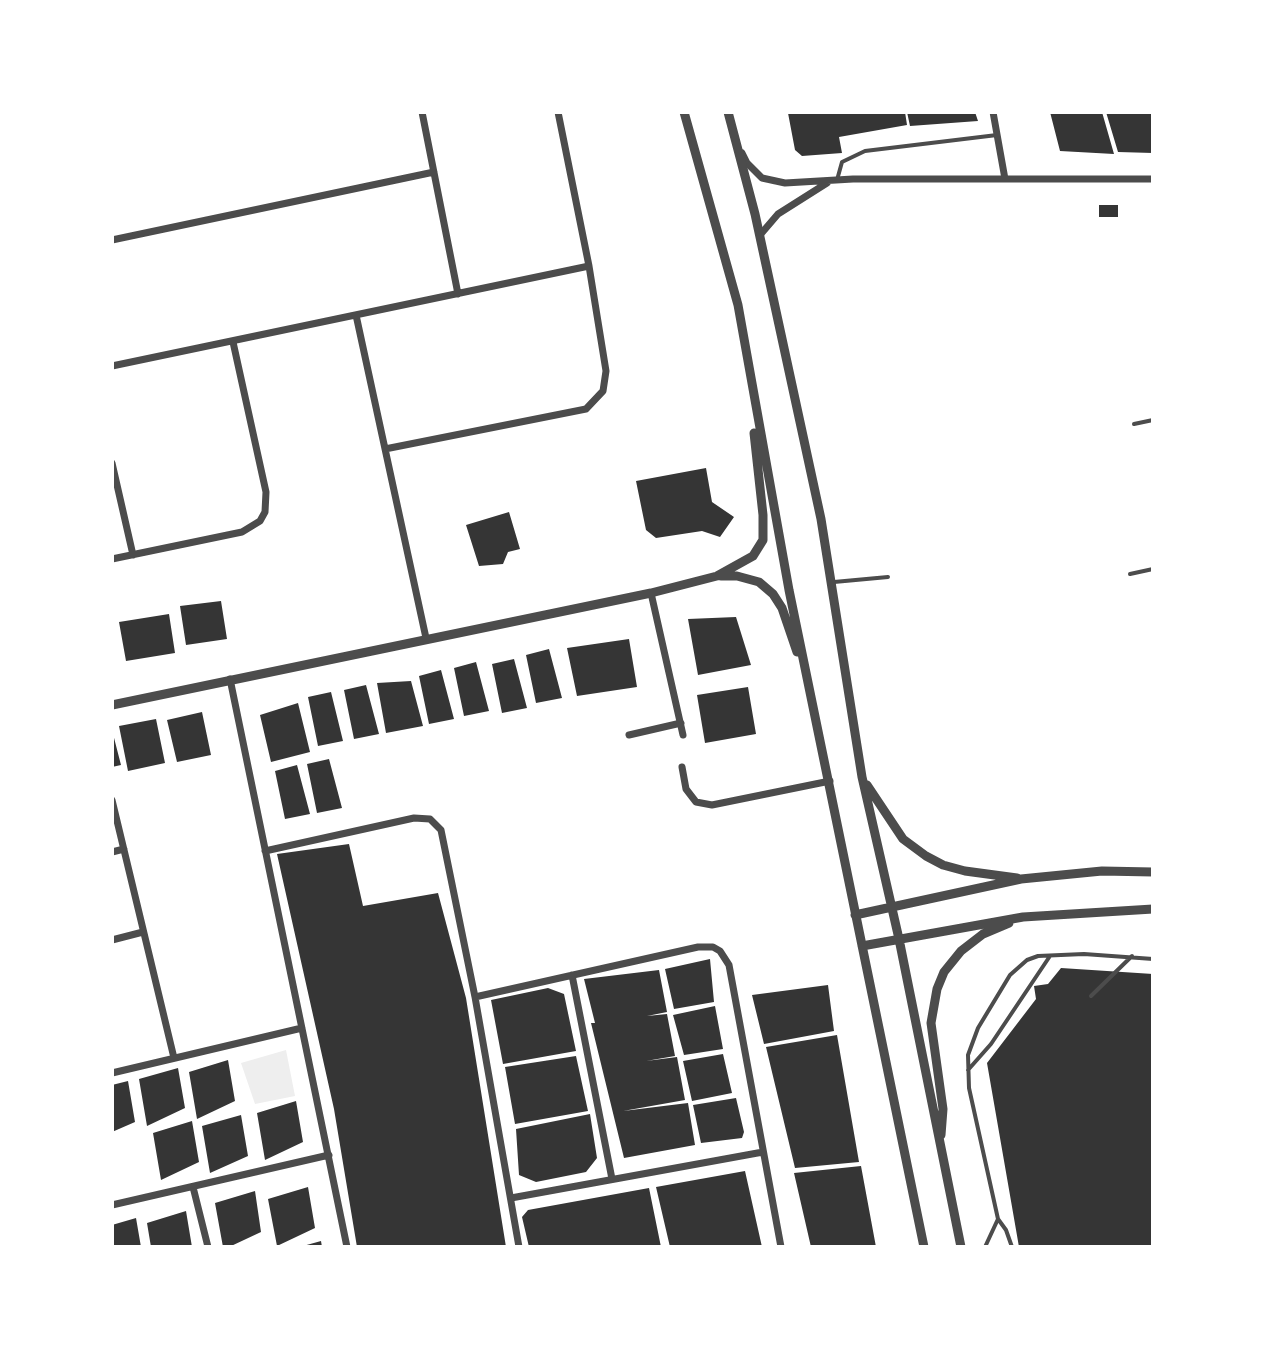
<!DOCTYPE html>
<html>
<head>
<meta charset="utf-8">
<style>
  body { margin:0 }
  #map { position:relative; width:1265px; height:1359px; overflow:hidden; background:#fff; font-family:Roboto,sans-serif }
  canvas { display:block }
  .frame { position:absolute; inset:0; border:114px solid #fff; pointer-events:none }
</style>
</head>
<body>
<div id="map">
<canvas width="1265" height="1359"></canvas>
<div class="frame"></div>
</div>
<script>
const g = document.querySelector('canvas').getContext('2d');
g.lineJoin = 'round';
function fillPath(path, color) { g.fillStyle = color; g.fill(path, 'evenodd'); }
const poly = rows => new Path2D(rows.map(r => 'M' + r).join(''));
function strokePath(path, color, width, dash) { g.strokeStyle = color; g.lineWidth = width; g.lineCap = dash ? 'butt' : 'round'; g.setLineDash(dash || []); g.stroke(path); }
fillPath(poly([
  [286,1050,295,1096,255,1104,241,1063]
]), '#eee');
fillPath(poly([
  [795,112,905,112,907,125,839,137,842,153,802,156,795,150,788,113],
  [907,112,975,112,978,121,910,126],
  [1050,112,1102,112,1114,154,1060,151],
  [1106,112,1153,112,1153,153,1118,152],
  [1099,205,1118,205,1118,217,1099,217],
  [706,468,712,502,734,517,720,537,702,531,656,538,646,530,636,481],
  [509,512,520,549,508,552,503,564,479,566,466,525],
  [221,601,227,639,186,645,180,606],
  [169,614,175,653,126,661,119,622],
  [736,617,751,665,698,675,688,619],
  [629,639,637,687,577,696,567,648],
  [549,649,562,698,536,703,526,655],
  [514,659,527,708,502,713,492,664],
  [476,662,489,711,464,716,454,668],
  [441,670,454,719,429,724,419,676],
  [411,681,423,726,386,733,377,683],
  [366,685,379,734,354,739,344,690],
  [748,687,756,734,705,743,697,695],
  [331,692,343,741,318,746,308,697],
  [298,703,310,752,271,762,260,715],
  [202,712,211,755,177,762,167,720],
  [156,719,165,763,128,771,119,726],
  [112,730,121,765,112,767],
  [329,759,342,808,317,813,307,764],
  [297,765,310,814,285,819,275,771],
  [349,844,363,906,438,893,466,998,506,1247,357,1247,334,1109,277,854],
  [710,959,714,1002,674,1009,665,969],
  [1061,968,1153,974,1153,1247,1019,1247,987,1063,1036,999,1034,986,1048,984],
  [659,970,667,1012,647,1016,667,1014,675,1056,646,1061,677,1057,685,1100,623,1111,688,1103,695,1145,624,1158,591,1023,595,1023,584,979],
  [828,985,834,1031,764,1044,752,995],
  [548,988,564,994,576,1051,503,1064,491,1000],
  [715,1006,723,1049,684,1055,673,1015],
  [837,1035,859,1162,795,1168,766,1047],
  [723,1054,732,1093,692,1101,683,1061],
  [576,1056,588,1111,515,1124,505,1067],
  [228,1060,235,1101,197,1119,189,1072],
  [178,1068,185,1108,147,1126,139,1079],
  [128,1081,135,1122,112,1132,112,1085],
  [736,1098,744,1132,742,1138,701,1143,693,1105],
  [296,1101,303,1142,265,1160,257,1113],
  [590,1114,597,1158,586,1172,536,1182,519,1175,516,1129],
  [241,1115,248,1156,210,1173,202,1126],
  [192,1121,199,1162,161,1180,153,1133],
  [861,1166,876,1247,811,1247,794,1173],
  [745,1171,762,1247,670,1247,656,1187],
  [308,1187,315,1228,277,1246,268,1199],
  [649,1188,661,1247,529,1247,522,1217,528,1210],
  [255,1191,261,1232,229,1247,223,1247,215,1203],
  [186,1211,192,1247,151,1247,147,1223],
  [136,1218,141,1247,112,1247,112,1225],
  [321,1241,322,1247,304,1247,303,1246]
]), '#353535');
strokePath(poly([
  [837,180,842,162,865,151,997,135],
  [1134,424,1153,420],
  [1130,574,1153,569],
  [834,582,888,577],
  [1091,996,1132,956],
  [968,1070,991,1044,1050,956],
  [998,1219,1006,1230,1012,1247],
  [985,1247,998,1219,969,1088,968,1055,978,1028,1010,975,1027,960,1038,956,1084,954,1153,959]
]), '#4c4c4c', 4);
strokePath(poly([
  [422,112,458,294],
  [993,112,1005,179],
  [742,153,747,163,762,178,785,183,853,179,1153,179],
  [760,235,778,214,827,183],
  [112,240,434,172],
  [356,315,426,638],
  [112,366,589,266],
  [385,449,586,409,603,391,606,371,589,266,558,112],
  [112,463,133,555],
  [112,559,242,532,260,521,265,512,266,492,233,342],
  [651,593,683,735],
  [230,679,347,1247],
  [629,735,681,723],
  [682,767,686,789,696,802,712,805,830,781],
  [112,800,174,1058],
  [265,851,414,818,430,819,441,830,475,997,519,1247],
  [112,852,124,849],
  [112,940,143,932],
  [572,975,612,1179],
  [475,997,698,947,713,947,720,951,729,965,781,1247],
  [112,1073,302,1028],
  [193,1187,208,1247],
  [511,1198,763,1152],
  [112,1205,329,1155]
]), '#4c4c4c', 7);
strokePath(poly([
  [684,112,738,305,789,590,924,1247],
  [728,112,755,214,821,519,862,777,899,939,961,1247],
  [721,576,737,576,759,582,773,594,782,608,797,652],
  [112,705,651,593,717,576,753,556,763,540,763,515,754,433],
  [867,785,903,839,926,856,943,865,965,871,1017,878],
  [855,915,1021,879,1102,871,1153,872],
  [862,946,1023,917,1153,909],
  [941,1135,943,1109,931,1023,937,989,944,972,961,951,983,934,1009,923]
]), '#4c4c4c', 9);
</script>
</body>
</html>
